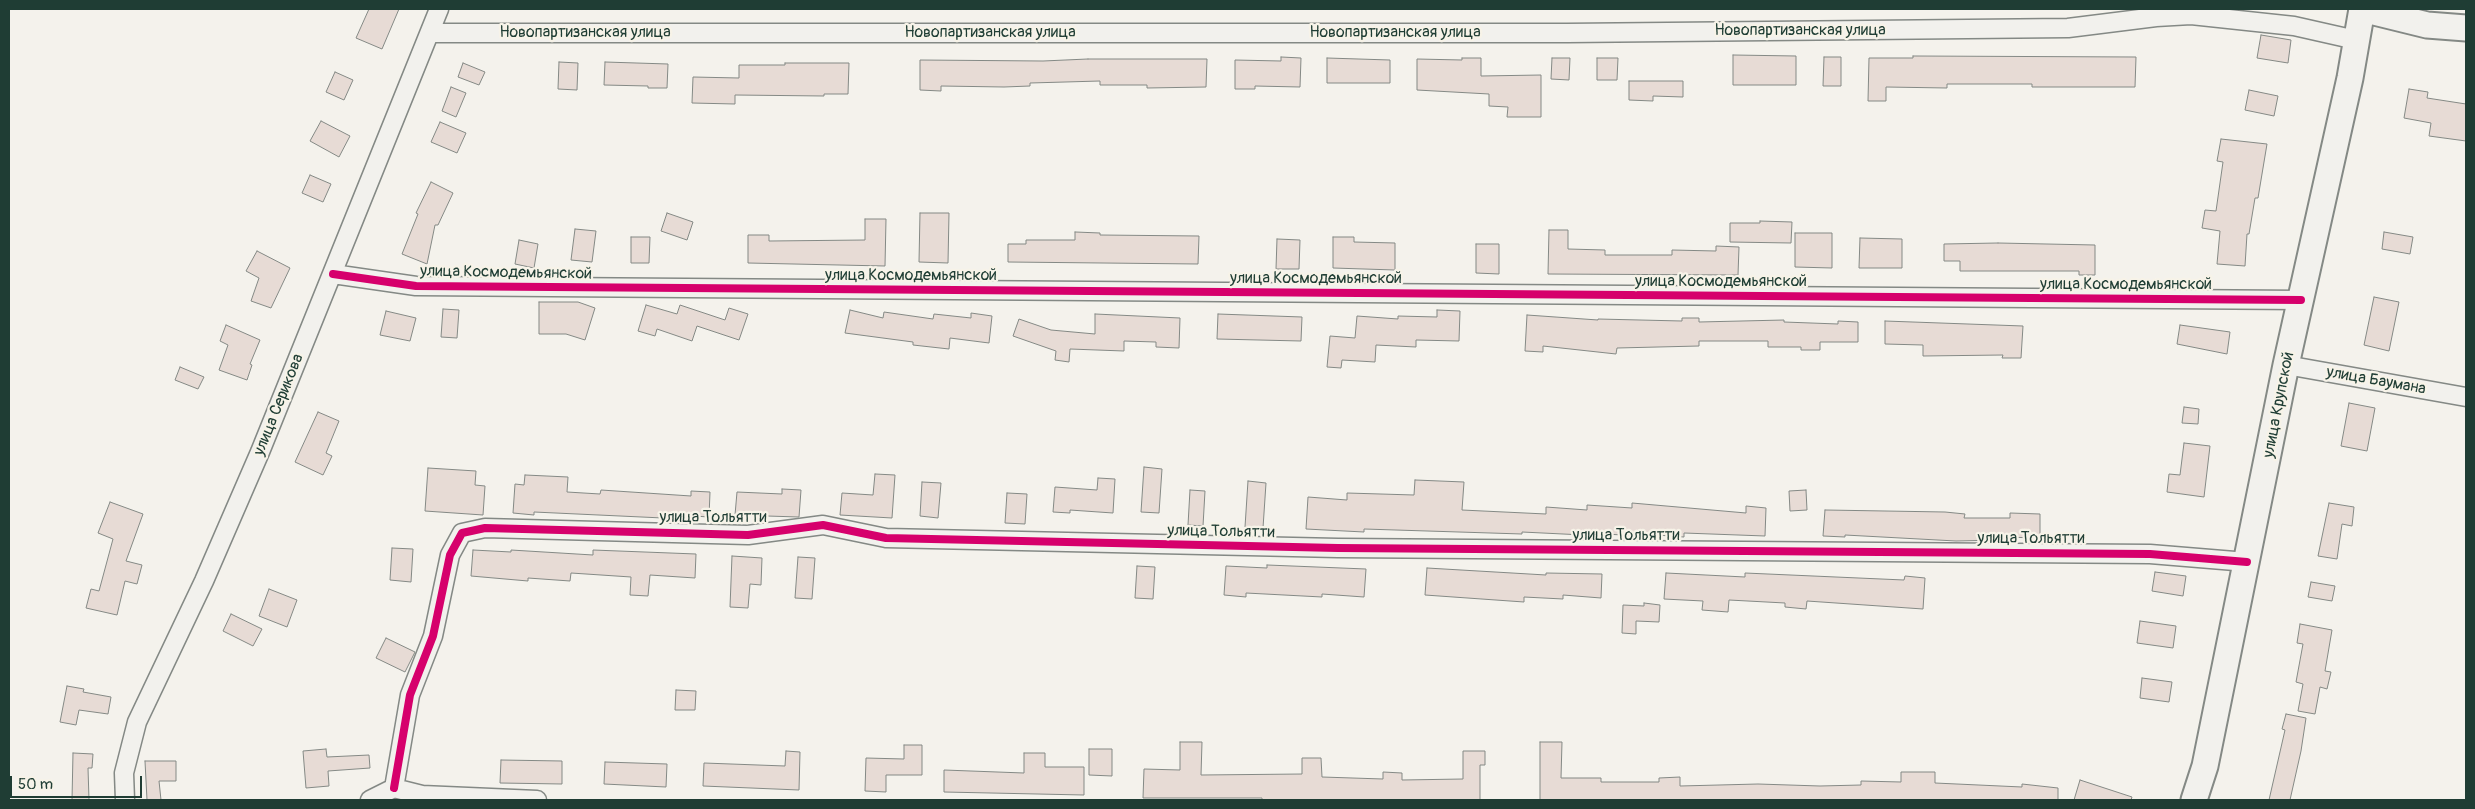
<!DOCTYPE html>
<html>
<head>
<meta charset="utf-8">
<style>
  body { margin:0 }
  #map { position:relative; width:2475px; height:809px; overflow:hidden; background:#f4f2ec; font-family:Pangolin,sans-serif }
  canvas { display:block }
  .frame { position:absolute; inset:0; border:10px solid #1f3d34; pointer-events:none }
  .scale { position:absolute; left:10px; top:776px; width:132px; height:22px; box-sizing:border-box; border:2px solid #1f3d34; border-top:0; padding-left:6px; font-size:15px; line-height:18px; white-space:nowrap; color:#1f3d34; -webkit-text-stroke:4px #f7f3e8; paint-order:stroke }
</style>
</head>
<body>
<div id="map">
<canvas width="2475" height="809"></canvas>
<div class="frame"></div>
<div class="scale">50 m</div>
</div>
<script>
const g = document.querySelector('canvas').getContext('2d');
g.lineJoin = 'round';
function fillPath(path, color) { g.fillStyle = color; g.fill(path, 'evenodd'); }
const poly = rows => new Path2D(rows.map(r => 'M' + r).join(''));
function strokePath(path, color, width, dash) { g.strokeStyle = color; g.lineWidth = width; g.lineCap = dash ? 'butt' : 'round'; g.setLineDash(dash || []); g.stroke(path); }
function write(font, color, halo, rows, align = 'center') {
  g.font = font + ' Pangolin,sans-serif'; g.lineWidth = 4.5; g.setLineDash([]); g.textBaseline = 'middle'; g.strokeStyle = halo; g.fillStyle = color; for (const [text, x, y, turn = 0] of rows) {
    g.save(); g.translate(x, y); g.rotate((+turn || 0) * Math.PI / 180); g.textAlign = isNaN(turn) ? turn : align; if (halo) g.strokeText(text, 0, 0); g.fillText(text, 0, 0); g.restore();
  }
}
const building = poly([
  [369,9,399,9,382,49,356,38,369,9],
  [2261,35,2291,40,2288,63,2257,58,2261,35],
  [1733,55,1796,56,1796,85,1733,85,1733,55],
  [1913,56,2136,57,2135,87,2032,87,2032,84,1947,84,1947,88,1886,87,1886,101,1868,101,1869,58,1913,58,1913,56],
  [1281,57,1301,58,1300,87,1255,86,1255,89,1235,89,1235,60,1281,61,1281,57],
  [1824,57,1841,57,1841,86,1823,86,1824,57],
  [1327,58,1390,60,1390,83,1327,83,1327,58],
  [1462,58,1481,58,1481,76,1541,75,1541,117,1507,117,1508,107,1489,106,1489,94,1417,90,1417,59,1462,60,1462,58],
  [1552,58,1570,58,1569,80,1551,79,1552,58],
  [1597,58,1618,58,1617,80,1597,80,1597,58],
  [1088,59,1207,59,1206,87,1147,88,1147,85,1100,85,1100,81,1030,83,1030,86,1004,87,941,86,941,91,920,90,920,60,1043,61,1088,59],
  [559,62,578,63,577,90,558,89,559,62],
  [605,62,668,64,667,88,648,88,648,86,604,85,605,62],
  [463,63,485,72,479,85,458,77,463,63],
  [785,63,849,63,848,94,824,94,824,96,735,95,735,104,692,103,693,77,739,78,739,65,785,65,785,63],
  [335,72,353,80,344,100,326,92,335,72],
  [1629,81,1683,81,1683,97,1653,96,1653,101,1629,100,1629,81],
  [451,87,466,93,456,117,442,111,451,87],
  [2409,89,2428,92,2427,98,2466,104,2466,141,2429,136,2431,123,2404,118,2409,89],
  [2249,90,2278,96,2274,116,2245,110,2249,90],
  [321,121,350,136,339,157,310,141,321,121],
  [440,122,466,133,457,153,431,142,440,122],
  [2221,139,2267,144,2258,198,2255,198,2249,234,2247,234,2245,266,2217,264,2220,231,2202,228,2205,210,2216,211,2223,162,2217,161,2221,139],
  [310,175,331,184,323,202,302,193,310,175],
  [431,182,453,193,438,225,435,225,427,264,402,254,418,214,416,213,431,182],
  [667,213,693,222,687,240,661,231,667,213],
  [920,213,949,213,948,263,919,262,920,213],
  [865,219,886,219,885,266,748,263,748,235,769,235,769,241,865,240,865,219],
  [1760,221,1792,222,1791,243,1730,242,1730,223,1760,223,1760,221],
  [575,229,596,231,592,262,571,260,575,229],
  [1549,230,1568,230,1568,249,1605,250,1605,255,1672,255,1672,250,1716,251,1716,246,1739,247,1738,275,1548,274,1549,230],
  [1075,232,1100,233,1100,235,1199,236,1198,264,1008,262,1008,244,1026,244,1026,240,1075,240,1075,232],
  [2384,232,2413,237,2410,254,2382,249,2384,232],
  [1795,233,1832,233,1832,268,1795,267,1795,233],
  [631,237,650,237,649,263,631,263,631,237],
  [1333,237,1354,237,1354,242,1395,243,1395,270,1333,268,1333,237],
  [1860,238,1902,239,1902,268,1859,268,1860,238],
  [1277,239,1300,240,1299,269,1276,269,1277,239],
  [519,240,538,244,534,268,515,264,519,240],
  [1998,243,2095,245,2095,275,2079,275,2079,271,1960,271,1960,261,1944,261,1944,244,1998,243],
  [1476,244,1499,244,1499,274,1476,273,1476,244],
  [257,251,290,268,271,308,251,301,259,278,246,271,257,251],
  [2374,297,2399,302,2389,351,2364,345,2374,297],
  [539,302,578,302,595,308,585,340,566,334,539,334,539,302],
  [646,305,677,314,680,305,725,320,729,308,748,314,739,340,697,326,692,341,657,329,655,336,638,331,646,305],
  [443,309,459,310,457,338,441,337,443,309],
  [850,310,883,318,884,312,933,319,934,314,971,318,971,313,992,316,989,343,950,338,949,349,913,345,913,342,845,333,850,310],
  [1437,310,1460,311,1459,341,1416,340,1416,347,1376,345,1375,362,1342,360,1341,368,1327,367,1330,336,1355,338,1357,316,1398,319,1398,316,1437,317,1437,310],
  [386,311,416,318,410,341,380,335,386,311],
  [1095,314,1180,318,1179,348,1156,347,1156,342,1124,341,1124,351,1070,349,1069,362,1055,360,1056,351,1013,336,1019,319,1051,330,1095,334,1095,314],
  [1218,314,1302,317,1301,341,1217,339,1218,314],
  [1527,315,1598,320,1598,319,1682,321,1682,318,1699,318,1699,322,1784,320,1784,322,1838,324,1838,321,1858,322,1858,342,1820,342,1820,350,1801,350,1801,347,1768,347,1768,341,1699,341,1699,346,1617,348,1616,354,1543,346,1543,352,1525,351,1527,315],
  [1885,321,2023,326,2021,358,2002,358,2003,355,1923,356,1923,345,1885,344,1885,321],
  [226,325,260,340,250,364,252,365,247,380,219,370,228,345,220,341,226,325],
  [2180,325,2230,332,2227,354,2177,344,2180,325],
  [180,367,204,377,198,389,175,380,180,367],
  [2349,403,2375,408,2367,451,2341,446,2349,403],
  [2184,407,2199,409,2198,424,2182,423,2184,407],
  [318,412,339,421,326,453,332,456,323,475,295,462,318,412],
  [2184,443,2210,446,2204,497,2167,492,2169,474,2180,475,2184,443],
  [1144,467,1162,469,1159,513,1141,512,1144,467],
  [428,468,476,471,475,485,485,486,483,515,425,511,428,468],
  [875,474,895,475,892,518,840,515,842,493,873,495,875,474],
  [525,475,568,477,567,492,600,494,601,490,691,496,691,491,710,492,709,517,664,514,663,518,534,512,534,515,513,513,515,484,524,485,525,475],
  [1098,478,1115,479,1113,513,1070,510,1070,513,1053,512,1055,487,1097,490,1098,478],
  [1415,480,1464,482,1462,510,1546,514,1546,507,1587,510,1587,505,1632,508,1632,503,1746,513,1746,506,1766,508,1765,536,1684,533,1684,537,1643,534,1643,536,1604,534,1604,536,1522,532,1522,534,1364,529,1364,532,1306,529,1308,497,1347,500,1347,493,1414,495,1415,480],
  [1248,481,1266,483,1263,528,1245,527,1248,481],
  [922,482,941,483,938,518,920,516,922,482],
  [782,489,801,490,799,517,735,515,737,492,782,494,782,489],
  [1190,490,1205,491,1203,526,1188,525,1190,490],
  [1806,490,1807,510,1790,511,1789,491,1806,490],
  [1007,493,1027,494,1025,524,1005,523,1007,493],
  [110,502,143,514,126,561,142,565,137,584,125,581,117,615,86,608,91,589,99,591,113,539,98,533,110,502],
  [2329,503,2354,507,2352,526,2342,524,2337,559,2318,556,2329,503],
  [1825,510,1945,512,1965,514,1964,518,2010,518,2010,513,2040,514,2040,538,2001,537,2001,540,1956,541,1845,535,1845,537,1823,536,1825,510],
  [392,548,413,549,411,582,390,580,392,548],
  [473,550,511,552,511,550,593,555,593,550,696,554,695,578,650,575,648,596,630,595,631,577,571,573,570,581,528,578,528,581,471,576,473,550],
  [732,556,762,558,761,585,750,584,748,608,730,607,732,556],
  [798,557,815,558,812,599,795,598,798,557],
  [1267,565,1366,569,1364,597,1322,594,1322,597,1246,593,1246,597,1224,595,1226,566,1267,568,1267,565],
  [1137,566,1155,567,1153,599,1135,598,1137,566],
  [1427,568,1546,575,1546,573,1602,574,1601,598,1563,595,1563,599,1524,597,1524,602,1425,595,1427,568],
  [2155,572,2186,576,2183,596,2152,591,2155,572],
  [1666,573,1745,577,1745,573,1904,580,1905,576,1925,578,1923,609,1807,601,1806,609,1785,607,1785,603,1729,600,1728,612,1702,610,1703,601,1664,599,1666,573],
  [2311,582,2335,586,2332,601,2308,597,2311,582],
  [269,589,297,600,287,627,259,616,269,589],
  [1644,603,1660,605,1659,622,1636,621,1636,634,1622,633,1623,605,1644,606,1644,603],
  [231,614,262,629,253,646,223,631,231,614],
  [2140,621,2176,626,2173,648,2137,643,2140,621],
  [2300,624,2332,630,2325,671,2331,672,2327,689,2320,687,2315,714,2298,711,2303,684,2296,682,2303,644,2297,643,2300,624],
  [386,638,415,652,405,672,376,658,386,638],
  [2142,678,2172,682,2169,702,2140,698,2142,678],
  [67,686,84,689,83,692,111,697,108,714,79,710,76,725,60,722,67,686],
  [676,690,696,691,695,710,675,710,676,690],
  [2286,714,2306,718,2301,751,2290,800,2269,800,2285,730,2282,729,2286,714],
  [1180,742,1202,742,1201,775,1302,774,1302,758,1321,758,1322,777,1383,779,1383,772,1402,773,1402,780,1463,779,1463,751,1485,751,1485,765,1480,765,1480,800,1262,800,1262,798,1143,798,1144,769,1180,770,1180,742],
  [1540,742,1562,742,1561,778,1601,778,1601,782,1659,782,1659,778,1680,777,1680,786,1758,784,1820,786,1861,785,1861,781,1901,782,1901,772,1935,772,1935,783,2022,787,2022,784,2058,788,2058,800,1540,800,1540,742],
  [904,745,922,745,922,775,886,775,886,792,865,791,866,758,904,759,904,745],
  [326,749,327,757,369,755,370,768,328,771,329,786,306,788,303,751,326,749],
  [1089,749,1112,749,1112,776,1089,775,1089,749],
  [786,751,800,752,799,790,703,786,704,763,785,766,786,751],
  [73,753,93,754,92,768,88,768,89,800,72,800,73,753],
  [1024,753,1045,753,1045,767,1084,767,1084,795,944,792,944,770,1024,773,1024,753],
  [501,760,562,761,562,784,500,783,501,760],
  [145,761,176,761,176,781,159,781,161,800,147,800,145,761],
  [605,762,667,764,666,787,604,784,605,762],
  [2080,780,2132,797,2131,800,2074,800,2080,780]
]);
fillPath(building, '#e7dbd5');
strokePath(building, '#848985', 1);
const street = poly([
  [430,33,1567,33,2068,28,2156,17,2191,15,2294,26,2356,40],
  [333,274,416,286,2301,300],
  [2286,365,2466,397],
  [394,788,410,695,433,636,450,555,462,533,485,528,748,535,823,525,886,538,1338,548,2150,554,2247,562],
  [125,800,124,773,137,722,204,581,260,452,439,9],
  [370,800,394,788,422,795,537,800]
]);
const secondary = poly([
  [2362,9,2427,25,2466,28],
  [2194,800,2205,766,2286,365,2350,78,2362,9]
]);
strokePath(street, '#848985', 21);
strokePath(secondary, '#848985', 29);
strokePath(street, '#f2f1ed', 18);
strokePath(secondary, '#f2f1ed', 25);
strokePath(poly([
  [333,274,416,286,2301,300],
  [394,788,410,695,433,636,450,555,462,533,485,528,748,535,823,525,886,538,1338,548,2150,554,2247,562]
]), '#d6006c', 8);
write('16px', '#1f3d34', '#f7f3e8', [
  ["Новопартизанская улица",1800,31],
  ["Новопартизанская улица",585,33],
  ["Новопартизанская улица",990,33],
  ["Новопартизанская улица",1395,33],
  ["улица Космодемьянской",506,273,1],
  ["улица Космодемьянской",911,276],
  ["улица Космодемьянской",1316,279],
  ["улица Космодемьянской",1721,282],
  ["улица Космодемьянской",2126,285],
  ["улица Баумана",2376,381,10],
  ["улица Серикова",279,405,-68],
  ["улица Крупской",2279,405,-79],
  ["улица Тольятти",713,518],
  ["улица Тольятти",1221,532,1],
  ["улица Тольятти",1626,536],
  ["улица Тольятти",2031,539]
]);
</script>
</body>
</html>
